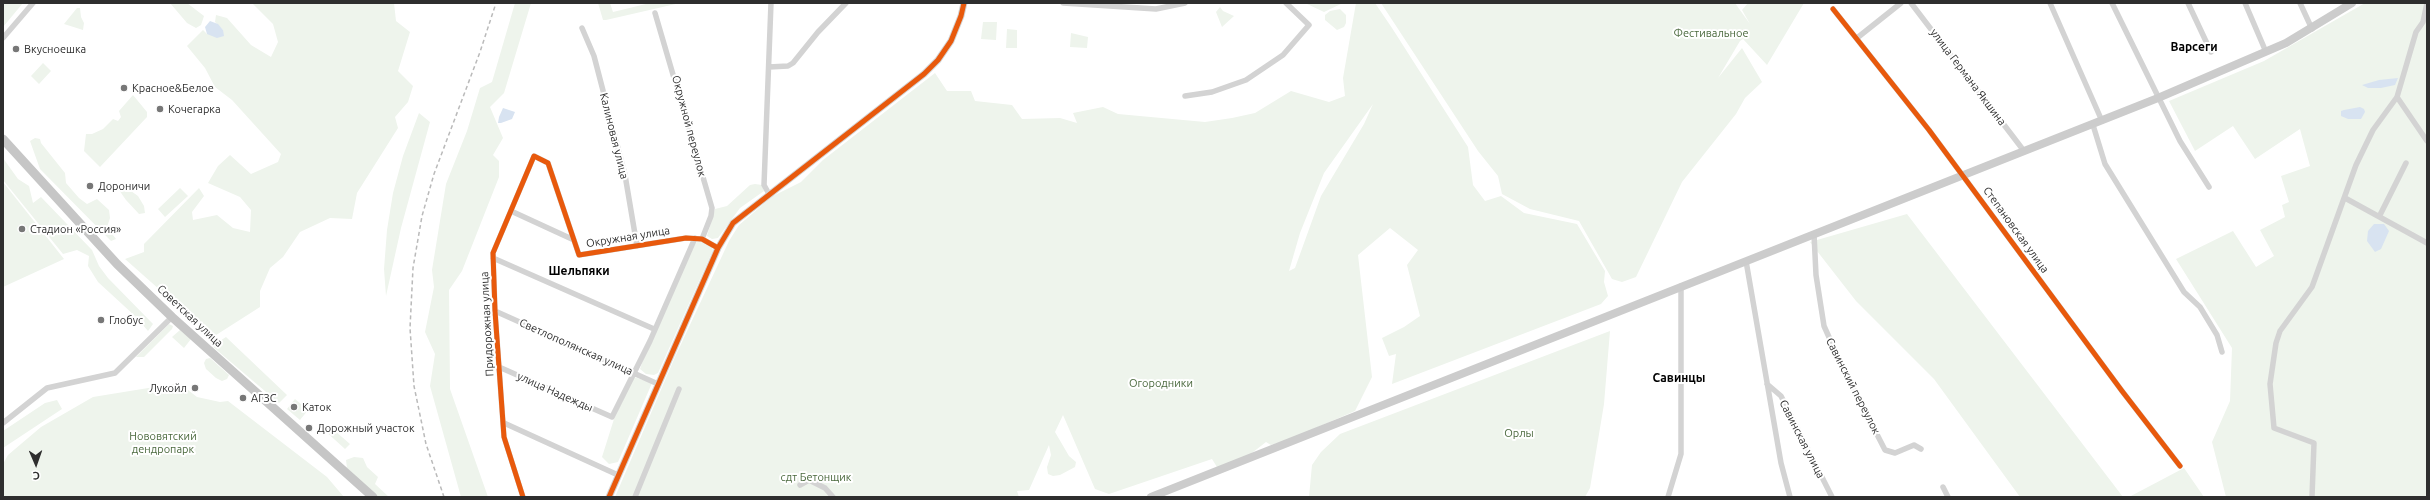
<!DOCTYPE html>
<html>
<head>
<meta charset="utf-8">
<style>
  body { margin:0 }
  #map { position:relative; width:2430px; height:500px; overflow:hidden; background:#fff; font-family:Ubuntu,sans-serif }
  canvas { display:block }
  .frame { position:absolute; inset:0; border:4px solid #2e2e2e; pointer-events:none }
  .north { position:absolute; left:16px; top:444px; width:40px; height:40px; -webkit-text-stroke:3px #fff; paint-order:stroke; rotate:178deg; font-size:11px; font-weight:700; line-height:16px; text-align:center; color:#2e2e2e }
  .north::after { content:''; display:block; margin:auto; width:14px; height:18px; background:#2e2e2e; clip-path:polygon(50% 0,100% 100%,50% 72%,0 100%) }
</style>
</head>
<body>
<div id="map">
<canvas width="2430" height="500"></canvas>
<div class="frame"></div>
<div class="north">С</div>
</div>
<script>
const g = document.querySelector('canvas').getContext('2d');
g.lineJoin = 'round';
function fillPath(path, color) { g.fillStyle = color; g.fill(path, 'evenodd'); }
const poly = rows => new Path2D(rows.map(r => 'M' + r).join(''));
function strokePath(path, color, width, dash) { g.strokeStyle = color; g.lineWidth = width; g.lineCap = dash ? 'butt' : 'round'; g.setLineDash(dash || []); g.stroke(path); }
function write(font, color, halo, rows, align = 'center') {
  g.font = font + ' Ubuntu,sans-serif'; g.lineWidth = 4; g.setLineDash([]); g.textBaseline = 'middle'; g.strokeStyle = halo; g.fillStyle = color; for (const [text, x, y, turn = 0] of rows) {
    g.save(); g.translate(x, y); g.rotate((+turn || 0) * Math.PI / 180); g.textAlign = isNaN(turn) ? turn : align; if (halo) g.strokeText(text, 0, 0); g.fillText(text, 0, 0); g.restore();
  }
}
fillPath(poly([
  [3,3,23,3,3,27],
  [170,3,187,3,204,16,201,25,196,28,187,23],
  [252,3,394,3,396,21,410,32,398,71,413,86,408,102,395,117,398,128,357,193,352,219,330,218,300,232,283,257,270,268,260,291,260,307,213,337,125,259,144,252,144,244,199,188,204,196,192,212,193,220,217,215,233,228,250,232,251,210,240,197,208,183,218,166,230,155,251,174,278,162,281,154,232,100,215,87,205,68,187,46,203,30,207,34,223,30,215,22,216,15,227,18,251,45,271,57,278,42,273,24],
  [515,3,531,3,504,93,490,107,503,138,493,155,499,161,499,177,462,271,449,290,450,389,488,497,461,497,430,386,435,354,425,332,434,287,432,270,446,184,467,131,480,88,492,82],
  [598,3,610,3,613,12,650,3,680,3,606,20,603,20],
  [1305,3,1343,3,1324,12],
  [1356,3,1375,3,1392,28,1468,147,1473,185,1485,201,1501,196,1524,213,1577,224,1605,271,1604,282,1608,296,1601,304,1392,384,1396,354,1389,356,1382,338,1404,327,1420,316,1407,265,1418,250,1390,228,1358,255,1372,377,1355,411,1290,439,1271,445,1266,442,1248,456,1217,467,1212,459,1109,494,1095,489,1063,415,1055,432,1069,456,1076,462,1075,467,1060,475,1053,476,1048,474,1047,467,1051,455,1049,445,1029,490,1017,491,1019,497,615,497,675,357,729,241,739,225,773,196,801,182,823,160,935,73,947,91,971,91,975,101,1012,105,1022,119,1060,118,1077,123,1073,113,1103,107,1118,114,1205,122,1232,118,1255,113,1291,91,1329,102,1345,96,1343,78],
  [1373,104,1364,124,1321,196,1295,268,1289,271,1300,233,1324,173],
  [1381,3,1735,3,1750,24,1742,10,1748,3,1804,3,1767,65,1743,39,1740,41,1718,78,1742,48,1762,82,1745,98,1736,114,1682,182,1636,277,1622,282,1612,279,1579,221,1530,209,1502,194,1498,176,1478,151],
  [2365,3,2427,3,2427,497,2226,497,2212,442,2230,401,2232,348,2176,259,2233,231,2256,267,2274,256,2260,230,2285,217,2282,205,2289,202,2281,176,2310,166,2300,129,2255,159,2233,126,2195,151,2169,101,2264,61],
  [1220,7,1223,11,1234,16,1222,27,1216,12],
  [77,8,80,8,81,17,84,23,83,30,64,24],
  [1340,9,1346,15,1346,23,1344,27,1337,30,1325,20,1325,15,1330,11],
  [983,22,997,22,996,40,981,39],
  [1007,29,1017,30,1017,48,1006,48],
  [1071,33,1088,37,1087,48,1070,47],
  [43,63,51,71,39,84,31,76],
  [133,95,147,112,147,117,100,167,84,151,86,134,92,134,103,129,113,119,118,121,121,117,119,111],
  [419,113,430,122,401,228,386,296,384,269,387,230,393,193,403,156],
  [35,138,40,139,41,143,65,173,66,183,79,198,87,204,97,199,109,210,110,218,107,227,116,239,111,241,40,169,30,141],
  [3,158,18,179,29,186,33,203,41,197,92,250,99,266,108,278,153,324,148,331,135,316,98,282,88,266,89,256,77,250,63,254,3,180],
  [3,182,64,259,3,287],
  [755,184,762,185,764,191,740,208,718,238,712,239,707,236,715,209,727,206,750,185],
  [124,186,138,196,144,206,145,213,139,214,126,200,119,190],
  [180,188,188,196,165,217,158,209],
  [1907,214,2123,497,2020,497,1934,379,1856,301,1810,242],
  [700,241,711,246,713,250,658,373,654,375,646,374,640,369,642,363,695,243],
  [169,324,173,326,172,329,144,357,136,357],
  [180,330,191,339,184,348,172,337],
  [1610,331,1604,404,1590,488,1585,497,1309,497,1312,465,1321,452,1340,434],
  [226,337,287,395,279,403,212,346],
  [210,358,229,375,227,379,222,381,216,378,206,369,204,363,206,359],
  [634,377,652,383,618,462,609,464,602,457,614,419],
  [179,383,197,397,220,402,228,401,327,477,344,497,3,497,3,464,8,455,41,427,93,397],
  [295,399,308,410,300,420,287,409],
  [57,400,62,409,3,448,3,431,45,403],
  [327,424,350,444,345,449,323,429],
  [354,457,363,458,367,467,378,477,375,484,389,497,377,497,347,468,346,460],
  [2184,468,2204,497,2129,497]
]), '#eef4ec');
fillPath(poly([
  [210,21,218,24,223,30,224,36,217,38,207,34,205,27],
  [2398,78,2395,85,2381,88,2368,88,2362,85,2379,80],
  [2360,107,2364,109,2365,112,2361,119,2348,119,2341,116,2341,111,2344,110],
  [503,108,515,112,512,119,501,123,498,123,499,117],
  [2374,224,2384,224,2389,231,2381,249,2375,252,2367,241,2368,231]
]), '#d8e3f1');
strokePath(poly([
  [1063,3,1156,9,1185,3],
  [1911,3,2024,151],
  [2050,3,2102,121],
  [2112,3,2180,141,2209,187],
  [2188,3,2211,52],
  [2245,3,2266,52],
  [2300,3,2312,29],
  [1833,9,1929,130,2122,391,2180,466],
  [655,13,712,208,711,216,702,239],
  [582,28,594,56,625,175,637,246],
  [3,38,33,3],
  [1857,38,1901,3],
  [769,67,788,66,793,63,818,32,846,3],
  [1185,96,1212,92,1246,80,1283,55,1309,25,1286,3],
  [2397,97,2427,141],
  [2093,125,2105,164,2184,292,2200,307,2217,335,2222,352],
  [769,194,764,185,771,3],
  [2345,198,2427,243],
  [511,211,574,240],
  [2380,215,2406,163],
  [1814,234,1816,275,1824,326,1842,366,1885,450,1895,453,1914,445,1921,449],
  [493,258,654,329],
  [1746,261,1781,463,1790,497],
  [495,311,658,384],
  [499,367,612,417,650,341,695,238],
  [1767,384,1781,396,1832,497],
  [3,423,47,388,115,373,172,317],
  [504,423,618,475],
  [800,485,809,480,825,488,833,497],
  [1943,487,1948,497],
  [523,497,504,437,495,311,493,253,534,156,548,163,579,255,686,238,702,239,718,248],
  [635,497,679,389],
  [1668,497,1681,454,1681,286],
  [2312,497,2314,443,2274,428,2270,384,2276,343,2280,331,2312,287,2356,165,2373,130,2397,97,2416,32,2423,22,2427,3]
]), '#d3d3d3', 5.5);
strokePath(poly([
  [609,497,718,248,733,223,924,74,938,60,951,41,961,16,964,3]
]), '#d3d3d3', 7);
strokePath(poly([
  [1151,497,2158,98,2286,43,2352,3]
]), '#ccc', 8);
strokePath(poly([
  [3,139,117,264,172,317,373,497]
]), '#c6c6c6', 9);
strokePath(poly([
  [444,497,426,444,414,386,410,328,413,268,422,216,434,174,480,52,496,3]
]), '#bababa', 1.5, [4, 3]);
strokePath(poly([
  [1833,9,1929,130,2122,391,2180,466],
  [523,497,504,437,495,311,493,253,534,156,548,163,579,255,686,238,702,239,718,248],
  [609,497,718,248,733,223,924,74,938,60,951,41,961,16,964,3]
]), '#e8590c', 5);
for (const [x, y, r, color] of [
  [16,49,4,"#777"],
  [124,88,4,"#777"],
  [160,109,4,"#777"],
  [90,186,4,"#777"],
  [22,229,4,"#777"],
  [101,320,4,"#777"],
  [195,388,4,"#777"],
  [243,398,4,"#777"],
  [294,407,4,"#777"],
  [309,428,4,"#777"]
]) { const dot = new Path2D(); dot.arc(x, y, r, 0, 2 * Math.PI); g.fillStyle = color; g.fill(dot); strokePath(dot, '#fff', 1.5); }
write('11px', '#49683c', '#fff', [
  ["Фестивальное",1711,33],
  ["Огородники",1161,383],
  ["Орлы",1519,433],
  ["Нововятский",163,436],
  ["дендропарк",163,449],
  ["сдт Бетонщик",816,477]
]);
write('11px', '#2e2e2e', '#fff', [
  ["Вкусноешка",24,49],
  ["Красное&Белое",132,88],
  ["Кочегарка",168,109],
  ["Дороничи",98,186],
  ["Стадион «Россия»",30,229],
  ["Глобус",109,320],
  ["Лукойл",187,388,"right"],
  ["АГЗС",251,398],
  ["Каток",302,407],
  ["Дорожный участок",317,428]
], 'left');
write('11px', '#2e2e2e', '#fff', [
  ["улица Германа Якшина",1968,77,53],
  ["Окружной переулок",689,126,75],
  ["Калиновая улица",614,136,76],
  ["Степановская улица",2016,230,54],
  ["Окружная улица",628,237,-9],
  ["Советская улица",190,316,43],
  ["Придорожная улица",487,324,-93],
  ["Светлополянская улица",576,347,24],
  ["Савинский переулок",1853,386,63],
  ["улица Надежды",555,392,24],
  ["Савинская улица",1802,439,63]
]);
write('bold 12px', '#000', '#fff', [
  ["Варсеги",2194,47],
  ["Шельпяки",579,271],
  ["Савинцы",1679,378]
]);
</script>
</body>
</html>
